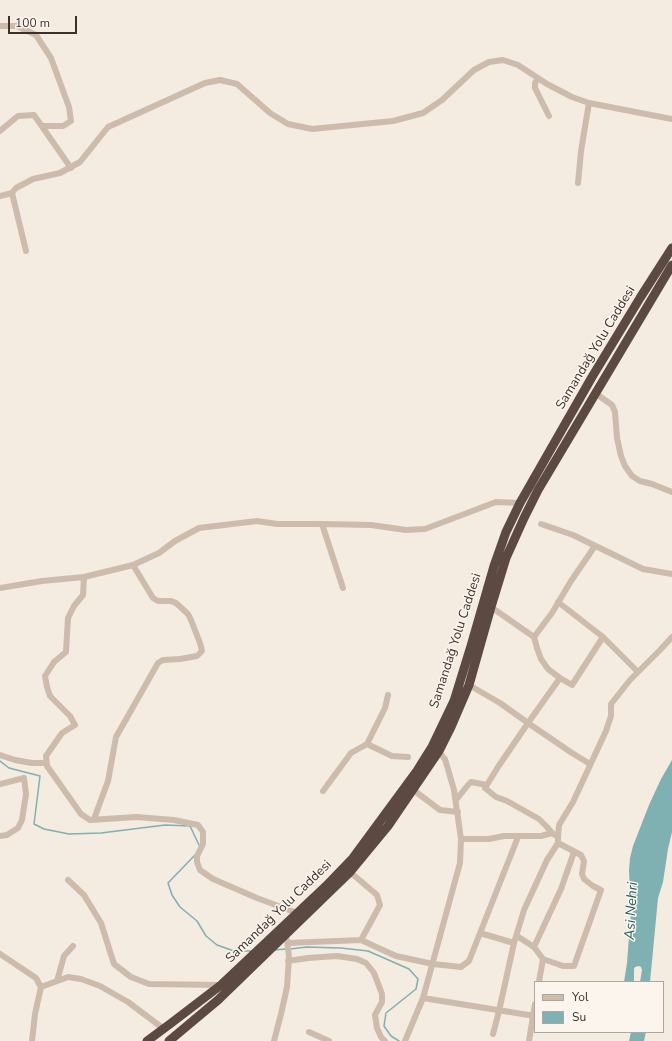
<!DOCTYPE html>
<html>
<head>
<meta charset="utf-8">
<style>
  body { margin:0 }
  #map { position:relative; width:672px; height:1041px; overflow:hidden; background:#f4ebe1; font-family:"Nunito Sans",sans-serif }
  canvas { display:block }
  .legend { position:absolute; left:534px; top:981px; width:130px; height:52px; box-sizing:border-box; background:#fbf5ee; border:1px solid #aea6a0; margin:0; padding:5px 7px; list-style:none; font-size:12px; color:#3b302b }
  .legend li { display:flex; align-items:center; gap:8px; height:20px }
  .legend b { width:20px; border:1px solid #aea6a0 }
  .scale { position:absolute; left:8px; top:16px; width:69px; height:18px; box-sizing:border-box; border:2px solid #3b302b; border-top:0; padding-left:5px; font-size:12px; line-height:14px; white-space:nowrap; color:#3b302b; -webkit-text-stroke:3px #fbf5ee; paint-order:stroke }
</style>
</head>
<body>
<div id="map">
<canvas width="672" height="1041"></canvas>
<ul class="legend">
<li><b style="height:5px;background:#cdbbac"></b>Yol</li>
<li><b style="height:11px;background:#7fb0b2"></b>Su</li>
</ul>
<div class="scale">100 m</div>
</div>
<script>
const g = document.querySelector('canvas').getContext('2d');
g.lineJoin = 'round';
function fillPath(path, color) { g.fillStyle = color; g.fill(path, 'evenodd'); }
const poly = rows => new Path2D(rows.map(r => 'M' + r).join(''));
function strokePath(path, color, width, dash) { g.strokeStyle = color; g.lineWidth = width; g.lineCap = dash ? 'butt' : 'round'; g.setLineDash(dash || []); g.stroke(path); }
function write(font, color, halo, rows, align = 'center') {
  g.font = font + ' "Nunito Sans",sans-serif'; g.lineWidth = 3; g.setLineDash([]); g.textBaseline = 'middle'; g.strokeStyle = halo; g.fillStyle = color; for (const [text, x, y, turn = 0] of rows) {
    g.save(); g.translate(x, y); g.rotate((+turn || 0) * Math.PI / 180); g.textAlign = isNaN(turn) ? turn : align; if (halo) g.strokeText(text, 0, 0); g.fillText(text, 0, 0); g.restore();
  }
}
fillPath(poly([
  [672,760,672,832,668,849,663,882,658,898,650,982,640,982,642,970,641,967,639,966,635,967,634,969,634,982,624,982,627,963,631,911,629,871,630,858,633,846,649,805,661,779],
  [631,1032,646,1032,644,1041,629,1041]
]), '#7fb0b2');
strokePath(poly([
  [0,761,9,768,40,776,34,824,44,829,69,834,101,833,165,825,190,826,200,847],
  [195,855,168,883,172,895,180,907,197,921,206,936,217,945,234,951,251,951],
  [290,949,307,947,341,948,368,951,409,969,418,979,416,989,386,1013,384,1026,391,1036,399,1041],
  [274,950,286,949]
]), '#7fb0b2', 1.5);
strokePath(poly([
  [0,26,17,26,36,35,51,58,69,107,71,121,63,126,42,126],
  [538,78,535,83,535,88,549,116],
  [0,131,18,116,34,115,71,168],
  [578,183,581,151,589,103],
  [12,193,26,251],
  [0,196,12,193,16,188,33,179,60,173,80,162,108,127,205,83,220,80,237,84,270,113,288,124,312,129,393,121,423,113,442,100,474,70,489,62,503,60,518,65,547,84,572,97,589,103,672,119],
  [595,393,612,405,615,412,617,438,621,456,625,466,632,476,640,481,652,484,672,492],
  [322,524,343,588],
  [541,524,573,535,643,569,672,574],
  [84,577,83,595,74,606,68,618,66,652,54,662,45,676,47,687,50,696,70,716,75,725,62,733,46,756,47,766,81,814,90,820,136,817,174,820,198,825,203,832,203,844,197,856,197,862,200,870,213,879,257,898,297,913],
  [0,588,42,581,84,577,133,565,159,553,175,541,199,528,257,521,277,524,322,524,371,525,406,530,425,529,496,502,520,503],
  [558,602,603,637,638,672],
  [491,607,534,637],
  [560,678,572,685,603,637],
  [469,685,500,703,528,723,572,753,590,764],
  [367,744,392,756,408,757],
  [0,755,15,760,32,763,46,763],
  [0,784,24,778,26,794,22,820,18,828,7,835,0,836],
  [412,789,440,810,458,812],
  [323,791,351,753,367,744,385,708,388,695],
  [456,800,468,785,471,782,487,785],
  [94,819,108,781,116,737,158,663,163,660,180,659,197,656,202,651,200,643,191,620,188,614,176,603,171,601,158,601,153,598,133,565],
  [552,833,547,827,539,819,507,801,496,797,485,788,498,767,528,723,560,678,548,669,541,659,537,648,534,637,552,613,571,581,595,546],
  [558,837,559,825,573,802,606,731,611,716,611,704,630,680,661,649,672,637],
  [461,839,489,839,504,836,541,836,552,833,558,837,558,843,581,855,584,861,582,874,584,879,593,886,601,890,574,966,563,966,543,959,534,947,517,936],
  [350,872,377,895,380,905,361,940],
  [68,880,84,895,101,923,114,964,131,977,149,984,221,985],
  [480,933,514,943],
  [288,943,361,940,396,956,433,964,461,967,469,961,518,837],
  [534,947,561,889,574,852],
  [0,954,36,978,41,987,35,1014,32,1041],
  [288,961,308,958,337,956,357,959,366,963,374,973,382,994,382,1002,375,1015,377,1028,381,1037,385,1041],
  [57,981,64,956,73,946],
  [539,982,543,959],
  [41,987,68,977,81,979,100,986,128,1002,164,1029],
  [423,998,535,1016],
  [309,1032,329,1041],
  [493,1034,499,1011,514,943,524,910,547,860,558,843],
  [274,1041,281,1014,287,987,289,957,287,940],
  [405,1041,423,998,460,863,461,839,454,790,445,759,437,750],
  [529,1041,535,1004]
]), '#cdbbac', 6);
strokePath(poly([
  [147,1041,170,1024,221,985,326,886,353,858,417,771,432,747,454,701,471,646,494,566,506,532,520,503,592,377,640,298,672,248],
  [169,1041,218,1000,350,872,388,826,439,751,451,727,469,685,491,607,506,558,524,518,538,490,672,265]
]), '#5c4a42', 9);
write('13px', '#3b302b', '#fbf5ee', [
  ["Samandağ Yolu Caddesi",596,348,-59],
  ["Samandağ Yolu Caddesi",456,641,-72],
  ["Samandağ Yolu Caddesi",279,912,-44]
]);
write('italic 14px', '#1f5a5e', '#fbf5ee', [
  ["Asi Nehri",632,911,-87]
]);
</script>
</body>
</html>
